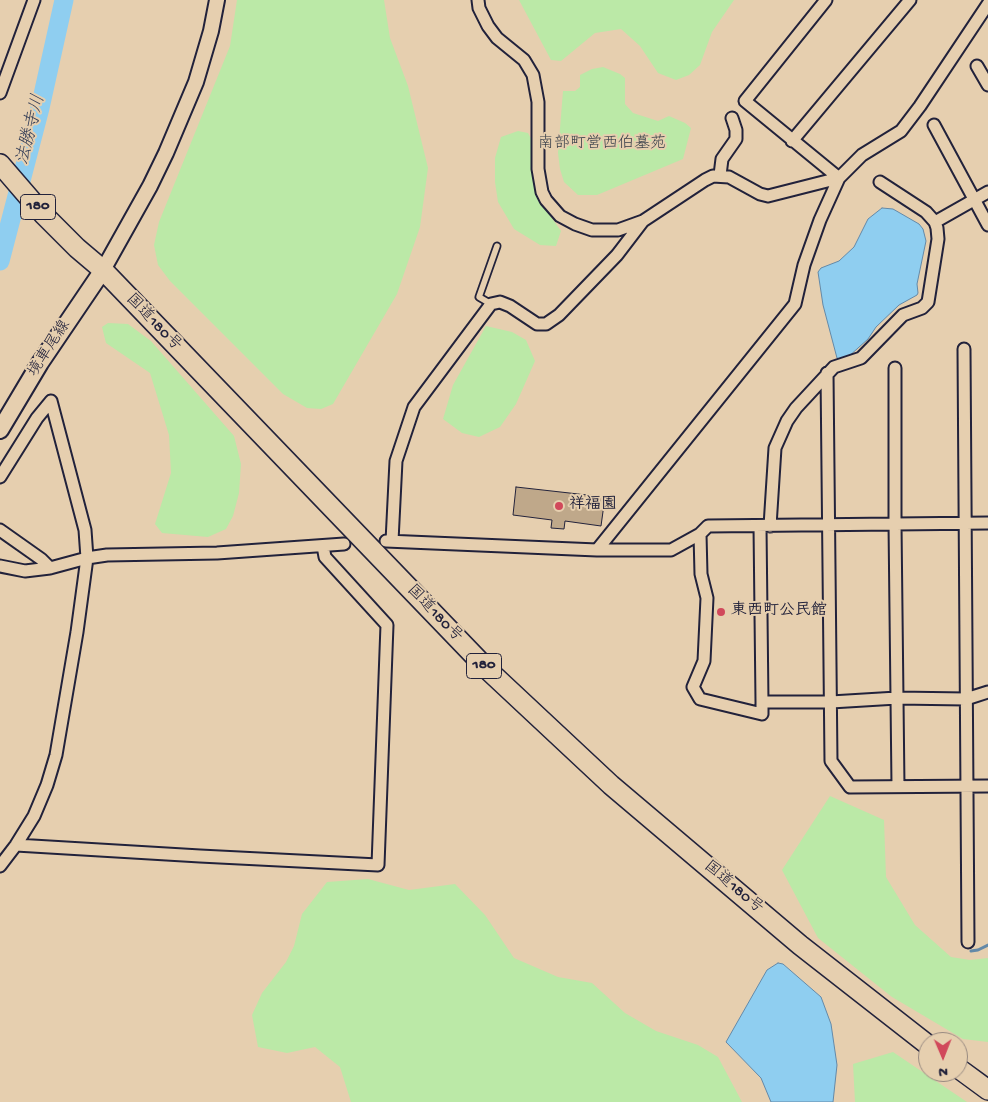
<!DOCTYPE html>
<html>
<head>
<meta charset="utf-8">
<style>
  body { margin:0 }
  #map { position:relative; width:988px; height:1102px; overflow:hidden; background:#e6cfaf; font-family:"Gochi Hand",sans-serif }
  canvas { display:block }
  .north { position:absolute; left:918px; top:1032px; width:50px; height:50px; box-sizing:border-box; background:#e6cfaf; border:1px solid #988a81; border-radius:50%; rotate:179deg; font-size:14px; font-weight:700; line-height:20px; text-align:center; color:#22223b }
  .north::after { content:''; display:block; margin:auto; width:18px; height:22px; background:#d1495b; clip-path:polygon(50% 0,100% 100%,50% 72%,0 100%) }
</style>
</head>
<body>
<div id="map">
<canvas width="988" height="1102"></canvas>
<div class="north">N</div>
</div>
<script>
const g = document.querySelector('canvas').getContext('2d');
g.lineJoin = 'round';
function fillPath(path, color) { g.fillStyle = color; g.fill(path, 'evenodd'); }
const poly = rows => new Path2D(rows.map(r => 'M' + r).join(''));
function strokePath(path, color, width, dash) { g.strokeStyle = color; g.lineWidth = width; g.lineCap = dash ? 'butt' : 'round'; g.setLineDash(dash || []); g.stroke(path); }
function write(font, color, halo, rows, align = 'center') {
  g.font = font + ' "Gochi Hand","Klee One",sans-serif'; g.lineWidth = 4; g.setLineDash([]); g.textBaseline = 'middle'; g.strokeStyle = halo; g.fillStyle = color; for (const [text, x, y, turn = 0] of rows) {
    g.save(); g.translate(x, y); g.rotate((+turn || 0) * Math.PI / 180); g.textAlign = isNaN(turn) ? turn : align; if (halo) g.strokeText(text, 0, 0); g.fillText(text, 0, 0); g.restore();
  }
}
fillPath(poly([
  [237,0,384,0,390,38,408,86,428,168,420,227,397,294,333,404,321,409,307,408,283,394,170,281,158,265,154,245,159,222,230,46],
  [519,0,734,0,712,32,700,65,689,75,676,80,658,73,640,46,621,29,595,33,561,61,551,60],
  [603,67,620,74,625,78,625,104,633,113,658,121,669,116,685,123,691,128,683,159,597,195,578,195,564,182,560,169,558,153,563,91,575,91,580,87,580,75,592,69],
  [518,131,528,133,534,144,533,175,547,211,561,231,556,246,540,245,514,229,498,202,495,182,495,158,501,137],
  [108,323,128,324,151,341,234,436,241,464,239,493,233,516,226,529,208,537,162,533,155,524,171,473,169,435,150,373,106,343,102,327],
  [486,326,512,332,526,340,535,361,516,404,500,427,479,437,462,433,443,419,453,385],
  [830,796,884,820,886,877,915,925,951,957,970,960,988,958,988,1042,963,1039,892,997,818,938,782,870],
  [368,879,409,890,455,884,485,915,514,958,558,977,592,983,625,1013,656,1031,698,1045,718,1057,742,1102,351,1102,340,1067,315,1047,287,1053,258,1047,252,1015,262,993,286,962,294,946,302,914,327,882],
  [893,1052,967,1102,855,1102,853,1064]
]), '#bbe9a7');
const water = poly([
  [882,208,893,209,919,224,923,229,926,241,917,284,918,293,917,295,899,305,876,327,868,339,848,357,840,359,837,358,823,305,818,272,821,268,839,261,854,247,868,219,882,208],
  [778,963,783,964,821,997,831,1024,837,1065,833,1102,771,1102,761,1078,726,1042,767,970,778,963]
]);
fillPath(water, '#8fcef0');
strokePath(water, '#6389a8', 1);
strokePath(poly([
  [971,951,978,950,988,945]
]), '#6389a8', 3);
strokePath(poly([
  [0,261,40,108,64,0]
]), '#8fcef0', 19);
const building = poly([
  [516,487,605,497,601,526,565,521,564,529,551,528,552,520,513,515,516,487]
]);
fillPath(building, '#bfa88a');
strokePath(building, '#22223b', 1);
const service = poly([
  [491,304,479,297,497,246]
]);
const minor = poly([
  [478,0,479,8,488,26,497,38,524,60,533,75,538,102,538,169,542,192,546,200,560,216,575,224,592,230,618,230,643,221,705,180,713,176,729,177,760,194,768,196,839,178],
  [826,0,745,101,839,178],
  [977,66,988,85],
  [0,93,34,0],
  [934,125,988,225],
  [792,141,910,0],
  [720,175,722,159,736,139,736,130,732,118],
  [935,222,988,192],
  [964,349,968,942],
  [895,368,895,524,898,786],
  [827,373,831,761,850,787,988,786],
  [0,477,37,418,51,401],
  [760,526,762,702],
  [770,526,775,448,787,421,796,408,834,367,861,358,903,315,922,308,928,302,938,239,937,228,935,222,926,212,880,182],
  [0,530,41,559,50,568],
  [700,534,701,574,707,598,704,661,693,687,700,699,762,714,762,702,831,702,897,698,966,699,988,692],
  [386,541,597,550,671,550,700,534,708,526,988,523],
  [392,541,396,461,414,407,491,304,500,302,510,306,537,324,546,324,559,315,617,255,643,221],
  [597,550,795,304,804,265,820,220,839,178,862,155,901,131,920,106,988,4],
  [0,566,25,571,50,568,87,558,107,555,217,553,344,544],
  [16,845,200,856,378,865,387,625,325,557,323,546],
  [0,866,16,845,34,816,47,785,56,755,77,632,87,558,85,530,51,401]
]);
const tertiary = poly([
  [103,270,150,186,166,153,196,82,211,31,217,0]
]);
const secondary = poly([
  [0,430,40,363,103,270]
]);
const trunk = poly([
  [0,164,44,215,77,248,103,270,488,670,611,785,800,945,928,1045],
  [958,1068,988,1090]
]);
strokePath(service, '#22223b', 9);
strokePath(minor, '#22223b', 15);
strokePath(tertiary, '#22223b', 18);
strokePath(secondary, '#22223b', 20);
strokePath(trunk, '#22223b', 22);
strokePath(service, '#e6cfaf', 5.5);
strokePath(minor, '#e6cfaf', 11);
strokePath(tertiary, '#e6cfaf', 14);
strokePath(secondary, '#e6cfaf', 16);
strokePath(trunk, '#e6cfaf', 19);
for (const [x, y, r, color] of [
  [559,506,5,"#d1495b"],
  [721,612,5,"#d1495b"]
]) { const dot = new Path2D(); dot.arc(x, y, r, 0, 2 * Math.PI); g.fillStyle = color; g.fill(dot); strokePath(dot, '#e6cfaf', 2); }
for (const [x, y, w] of [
  [38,207,35],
  [484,666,35]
]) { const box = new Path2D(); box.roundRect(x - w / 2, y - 12.5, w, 25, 4); g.fillStyle = '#e6cfaf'; g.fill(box); strokePath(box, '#22223b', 1); }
write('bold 15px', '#22223b', null, [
  ["180",38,207],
  ["180",484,666]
]);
write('16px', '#39404b', '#e6cfaf', [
  ["南部町営西伯墓苑",602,145]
]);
write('16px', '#22223b', '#e6cfaf', [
  ["国道180号",153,323,46],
  ["境車尾線",50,349,-57],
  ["国道180号",434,614,46],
  ["国道180号",733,888,40]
]);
write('bold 16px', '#22223b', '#e6cfaf', [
  ["祥福園",569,506],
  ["東西町公民館",731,612]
], 'left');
write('italic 18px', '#323c56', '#e6cfaf', [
  ["法勝寺川",32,130,-76]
]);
</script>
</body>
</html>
